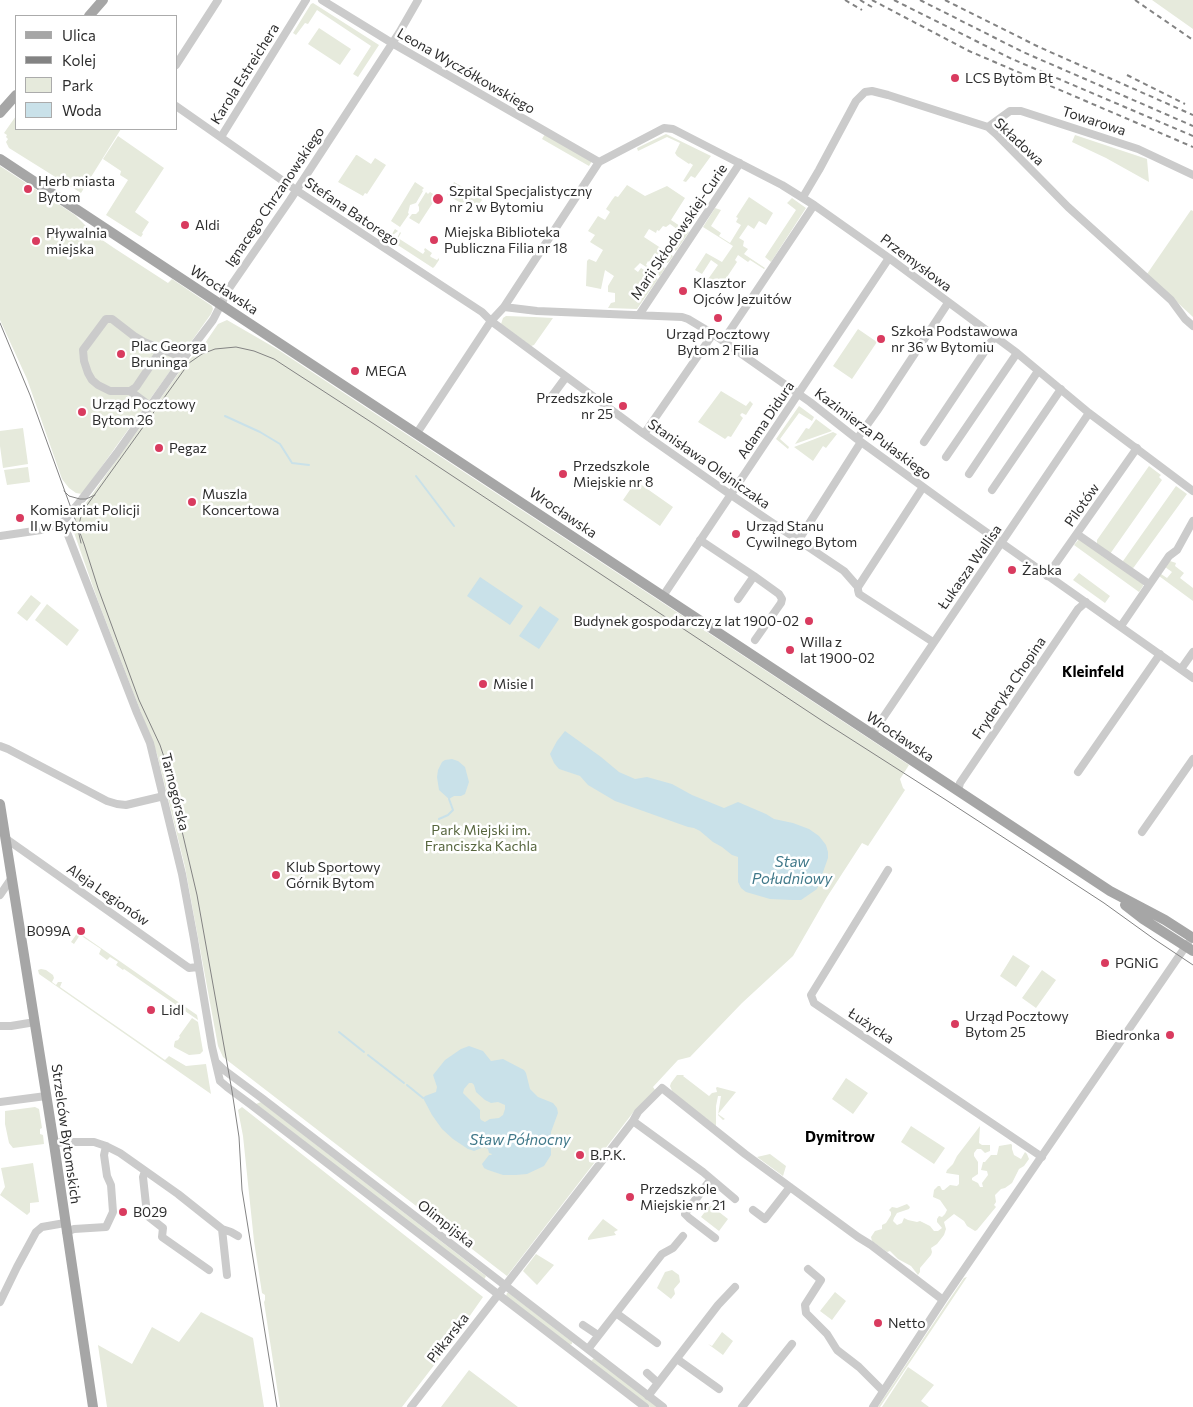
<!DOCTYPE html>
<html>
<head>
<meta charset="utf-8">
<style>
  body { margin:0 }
  #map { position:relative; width:1193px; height:1407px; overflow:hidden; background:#fff; font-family:Commissioner,sans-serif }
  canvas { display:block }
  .legend { position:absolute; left:15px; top:15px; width:162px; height:115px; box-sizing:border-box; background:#fff; border:1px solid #ababab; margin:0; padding:6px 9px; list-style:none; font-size:15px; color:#2e2e2e }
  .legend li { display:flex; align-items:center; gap:10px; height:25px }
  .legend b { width:25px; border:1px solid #ababab }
</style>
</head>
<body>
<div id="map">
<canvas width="1193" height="1407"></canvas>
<ul class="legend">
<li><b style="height:6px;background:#a6a6a6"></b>Ulica</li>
<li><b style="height:6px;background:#838383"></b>Kolej</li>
<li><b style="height:14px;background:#e6eadc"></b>Park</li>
<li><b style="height:14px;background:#c9e1e9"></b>Woda</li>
</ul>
</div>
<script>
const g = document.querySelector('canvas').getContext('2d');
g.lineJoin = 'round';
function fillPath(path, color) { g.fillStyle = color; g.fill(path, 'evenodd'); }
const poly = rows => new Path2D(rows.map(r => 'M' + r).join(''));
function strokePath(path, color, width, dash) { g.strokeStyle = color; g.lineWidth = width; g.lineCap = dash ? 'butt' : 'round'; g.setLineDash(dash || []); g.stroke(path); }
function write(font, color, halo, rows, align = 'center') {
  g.font = font + ' Commissioner,sans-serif'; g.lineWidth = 5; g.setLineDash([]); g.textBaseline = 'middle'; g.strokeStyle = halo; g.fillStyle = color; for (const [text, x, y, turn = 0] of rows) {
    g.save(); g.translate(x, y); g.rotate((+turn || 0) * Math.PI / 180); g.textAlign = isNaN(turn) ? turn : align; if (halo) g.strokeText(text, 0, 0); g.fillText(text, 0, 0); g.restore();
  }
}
fillPath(poly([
  [1152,0,1193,0,1193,29],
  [313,3,379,45,358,77,353,74,371,46,317,10,308,24,305,23,296,35,293,33,311,4],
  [319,28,351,49,340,65,308,44],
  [16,116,16,129,121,129,81,193,9,148,6,142,8,139,6,137,7,135,4,133],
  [545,134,592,161,589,166,542,139],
  [666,134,711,156,695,178,691,176,686,182,683,181,693,165,690,163,689,164,677,156,675,153,680,143,667,137,638,151,637,148],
  [1075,135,1147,159,1149,182,1106,158,1072,142],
  [118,136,164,168,135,212,149,222,142,233,143,234,141,237,139,236,106,215,128,180,120,175,121,171,103,159],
  [356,155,357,155,371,164,375,158,386,165,367,194,365,193,363,196,338,182],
  [0,166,75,215,95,235,114,248,168,283,172,279,212,306,213,309,211,314,82,494,76,493,69,488,62,479,27,379,0,320],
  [415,182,424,188,422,190,423,191,416,203,410,205,408,213,409,214,400,227,391,221],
  [454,182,480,197,482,200,476,208,470,208,447,195],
  [627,185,645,196,667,186,685,198,671,220,689,232,676,251,671,248,681,232,670,224,666,227,663,226,659,231,657,230,656,233,649,229,644,237,673,256,668,263,664,261,665,259,655,253,649,262,648,261,646,265,656,271,661,265,665,268,660,276,640,263,634,269,638,272,641,268,658,279,637,309,608,308,611,303,615,302,615,293,608,292,608,286,614,276,605,270,601,289,586,286,587,261,589,259,596,262,603,250,590,242,595,235,588,231,598,216,605,220,610,212,606,209,612,200,615,196,618,197],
  [426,192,428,194,430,192,438,197,438,199,434,201,419,224,409,218,412,214,416,214,419,211,419,207,418,205],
  [749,197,773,213,766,225,759,221,754,229,748,225,739,238,744,241,743,246,748,249,744,254,765,268,764,269,750,260,748,262,738,255,735,260,737,262,721,286,711,280,708,283,706,282,718,265,711,260,702,274,695,270,706,253,722,262,733,246,703,227,715,208,721,210,711,226,721,233,719,236,730,243,741,225,736,222,738,218,736,217],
  [792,198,806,208,771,262,765,257,796,210,787,203],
  [1191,210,1193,211,1193,317,1147,274],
  [369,219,392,234,395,229,398,231,393,235,397,238,400,232,401,233,398,238,423,254,425,251,424,250,425,248,432,253,430,256,431,257,437,260,439,258,439,260,435,266,433,268,367,225,370,221,368,220],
  [506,316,534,317,553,318,534,345,531,346,501,324,503,318],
  [227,320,277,349,909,765,900,779,903,788,905,790,868,846,862,843,827,897,793,956,742,1003,690,1057,678,1060,653,1087,655,1090,635,1110,507,1276,223,1057,218,1046,185,867,157,754,98,601,71,524,185,364,203,346,218,324],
  [858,329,877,342,852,379,833,366],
  [721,391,746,406,750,401,753,404,746,415,742,413,740,415,743,418,731,437,728,436,725,439,698,422],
  [799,406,814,417,812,421,799,413,780,439,789,447,788,449,776,439],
  [816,419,832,431,795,444,806,428,809,429],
  [23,428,28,464,3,468,0,446,0,431],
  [833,432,837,434,826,448,823,446,813,461,794,447],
  [1149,466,1161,475,1159,477,1162,480,1110,554,1097,544,1097,540],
  [28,467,30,482,7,485,4,470],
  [636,481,673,507,660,526,623,500],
  [1176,486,1187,494,1134,567,1132,569,1123,563,1123,561],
  [1079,539,1143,584,1143,586,1139,592,1074,545],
  [1170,561,1176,563,1175,566,1184,573,1180,578,1193,588,1193,601,1159,576,1161,574,1167,578,1172,572,1165,567],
  [1079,573,1110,596,1105,603,1073,580],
  [31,595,41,603,27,621,17,613],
  [47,604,79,630,67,646,35,620],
  [78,932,197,1015,198,1020,124,969,123,970,116,965,118,962,110,957,107,960,99,954,101,949,80,935,74,944,71,942],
  [1013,955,1030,966,1016,987,1000,976],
  [41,969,46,970,53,975,54,978,52,982,56,985,58,982,62,982,60,987,165,1060,169,1056,186,1066,206,1064,211,1094,39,974,38,970],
  [1042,970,1056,980,1036,1008,1022,998],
  [192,1018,198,1022,203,1051,200,1054,189,1055,174,1047,174,1045,175,1041,178,1040,180,1037,179,1036],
  [677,1075,684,1075,683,1076,709,1096,712,1093,717,1092,716,1088,717,1087,736,1092,718,1114,725,1119,723,1120,718,1115,721,1096,718,1096,716,1106,716,1126,673,1093,670,1086,671,1083],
  [846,1078,868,1093,853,1114,832,1099],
  [261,1102,486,1276,484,1280,256,1104],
  [35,1107,39,1109,42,1128,40,1129,40,1134,43,1135,44,1144,13,1148,9,1143,5,1124,5,1111],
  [242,1107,483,1297,448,1347,402,1407,280,1407,264,1302,265,1300,265,1295,262,1293,254,1241,243,1136,238,1110],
  [911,1126,945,1148,934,1164,901,1142],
  [980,1126,979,1143,982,1145,990,1145,990,1151,985,1153,981,1149,977,1149,974,1153,974,1156,978,1162,978,1174,972,1178,972,1180,978,1183,980,1187,983,1187,982,1183,988,1175,987,1171,981,1170,983,1162,985,1162,991,1155,997,1155,999,1146,1011,1144,1012,1145,1012,1149,1014,1155,1021,1159,1025,1152,1027,1154,1029,1159,1024,1166,1019,1169,1012,1183,1005,1188,1001,1189,995,1195,996,1202,994,1205,996,1207,977,1230,975,1231,967,1226,964,1221,954,1214,944,1222,946,1229,944,1235,937,1244,931,1248,932,1252,931,1255,920,1268,920,1272,918,1275,911,1266,898,1259,890,1251,887,1252,872,1241,871,1237,875,1231,882,1229,882,1225,886,1223,891,1215,891,1212,889,1210,892,1207,897,1208,907,1204,910,1207,909,1209,897,1213,894,1218,893,1221,897,1225,902,1223,904,1218,908,1220,917,1222,920,1221,930,1226,934,1231,938,1231,942,1228,937,1222,937,1219,939,1216,942,1217,945,1214,947,1210,940,1200,933,1197,934,1190,938,1186,940,1186,942,1190,944,1190,950,1185,957,1186,959,1184,959,1175,946,1173,947,1170,953,1164,957,1156],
  [770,1154,786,1166,783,1176,757,1157],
  [33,1163,39,1202,30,1203,30,1212,27,1215,0,1195,5,1187,1,1168],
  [710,1205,728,1219,719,1231,701,1217],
  [603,1219,618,1230,614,1232,616,1235,588,1240,588,1238,590,1235],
  [536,1254,554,1265,537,1285,523,1271],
  [672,1270,679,1275,680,1282,674,1289,675,1294,671,1299,657,1288,665,1272],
  [967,1277,880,1407,878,1407,947,1303,964,1278],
  [835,1292,846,1301,832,1320,820,1311],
  [507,1293,509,1293,571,1341,572,1342,572,1344,569,1345,506,1296],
  [201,1312,253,1338,264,1407,107,1407,98,1345,132,1364,152,1327,179,1342],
  [722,1332,733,1341,723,1355,708,1344,712,1346],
  [594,1358,658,1407,650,1407,591,1361],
  [908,1367,934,1385,921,1401,929,1407,882,1407],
  [469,1370,518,1407,441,1407]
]), '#e6eadc');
fillPath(poly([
  [480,577,523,606,510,625,467,596],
  [540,606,559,619,539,649,519,636],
  [565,731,601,757,619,772,635,779,647,777,672,784,692,795,724,808,738,802,766,814,774,819,793,823,809,829,819,836,826,845,828,852,828,858,817,889,801,900,792,900,770,899,746,892,741,888,738,882,738,857,732,855,722,847,713,842,700,831,694,828,688,827,615,801,588,785,580,776,559,769,554,763,550,754,557,741],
  [452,759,458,761,465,767,469,782,465,794,461,796,454,796,449,799,439,790,437,777,438,770,442,762,445,760],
  [469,1046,483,1051,491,1061,503,1059,524,1070,526,1073,530,1089,538,1097,553,1103,557,1108,558,1113,551,1132,551,1155,544,1166,527,1174,516,1175,503,1175,488,1170,484,1168,482,1164,489,1155,491,1155,492,1154,489,1153,488,1149,484,1147,474,1151,468,1149,453,1139,442,1129,432,1115,423,1098,425,1096,436,1092,437,1087,433,1075,445,1060,461,1049],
  [469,1083,472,1083,474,1085,476,1092,485,1100,491,1103,498,1102,505,1105,505,1109,503,1115,499,1118,490,1119,485,1122,481,1120,480,1118,480,1110,463,1093,464,1089]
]), '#c9e1e9');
strokePath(poly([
  [225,416,260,432,280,444,292,463,309,465],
  [416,476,454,526],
  [439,819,448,815,453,810,449,799],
  [339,1032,364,1052],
  [368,1055,404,1083],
  [407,1085,423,1098]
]), '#c9e1e9', 2);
strokePath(poly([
  [322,0,392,43,599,162],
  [176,65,218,0],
  [176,106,296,190,482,312,491,321,644,434,731,495,844,571,858,587,858,590,859,594,933,642],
  [988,127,1010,111,1021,111,1138,149,1193,175],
  [221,137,306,0],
  [803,197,819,170,856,101,865,92,872,91,888,95,966,120,988,127,996,134,1068,207,1171,300,1185,319,1193,326],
  [504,307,537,311,682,317,688,319,713,334,810,402,857,439,959,513,1193,678],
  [639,315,740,163],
  [723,341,814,205],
  [161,350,136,387,130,391,110,391,98,385,92,380,88,373,84,361,83,350,106,319,112,319,134,336,144,342,184,358],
  [130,391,150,406],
  [549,400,566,377],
  [417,433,491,321,504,307,599,162,664,128,673,129,782,185,814,205,889,258,1017,353,1089,413,1193,491],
  [644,434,713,334],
  [857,439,877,411,948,303],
  [924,442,995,336],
  [946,457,1017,353],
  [969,474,1038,371],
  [992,490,1061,389],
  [63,522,137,713,150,743,182,874,194,939,212,1047,220,1081,227,1087,250,1104,645,1407],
  [1077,534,1149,584],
  [0,536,41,530,63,522,82,499,117,453,184,358,213,320,230,287,290,200,399,33,418,0],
  [700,540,754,576,738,599],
  [798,541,861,442],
  [754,576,779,594,782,599,781,603,755,640],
  [1047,576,1137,448],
  [858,587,923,487],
  [663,596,889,258],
  [1121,626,1169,556,1177,550,1193,521],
  [1181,669,1193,652],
  [872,734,1089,413],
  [0,746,8,749,107,801,117,804,126,805,164,796],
  [1078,772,1160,654],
  [958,791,960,783,1078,609,1086,602],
  [1142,832,1193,759],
  [5,838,189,968,198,967],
  [888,870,811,995,814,1003,1042,1157],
  [0,895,11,879],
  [0,1026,11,1026,35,1022],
  [216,1062,224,1070,263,1099,663,1407],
  [0,1102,46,1096],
  [633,1121,703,1172,735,1199],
  [54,1144,62,1142,94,1142,106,1146,120,1153,178,1194,222,1229,231,1232,238,1236],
  [145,1171,143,1177,147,1214,149,1217,163,1228,162,1237,209,1270],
  [711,1179,686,1212,685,1214,689,1218,715,1238],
  [753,1210,765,1219,790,1187],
  [222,1229,227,1275],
  [66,1232,74,1229,106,1227,113,1212,111,1185,107,1176,104,1155,106,1146],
  [808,1269,821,1280,805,1305,806,1313,827,1334,837,1350,859,1367,883,1391],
  [0,1302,17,1267,36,1232,42,1227,65,1223],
  [616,1313,657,1343],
  [583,1325,598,1335],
  [588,1349,662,1254,673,1248,683,1236],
  [677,1359,719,1389],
  [647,1373,658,1383],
  [648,1396,718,1305,735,1287],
  [411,1407,633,1121,638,1112,662,1088,745,1154,858,1237,871,1245,943,1300],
  [742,1407,792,1344],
  [873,1407,943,1300,1188,943]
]), '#cbcbcb', 8);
strokePath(poly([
  [89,16,103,0],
  [0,113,16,95],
  [0,159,1110,891,1165,920,1193,938],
  [0,804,54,1144,93,1407],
  [1125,905,1143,919,1193,951]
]), '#a6a6a6', 10);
strokePath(poly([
  [0,323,30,395,84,544,98,588,139,700,160,745,166,763,197,895,232,1091,239,1137,242,1190,277,1407],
  [64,491,69,496,80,499,86,499,95,495],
  [81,543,79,534,79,525,81,516,85,508,189,363,202,354,215,349,236,347,254,351,274,359,374,424,824,722,946,800,1104,903,1154,939,1193,965]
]), '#838383', 1);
strokePath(poly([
  [845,0,862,10],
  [860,0,872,7],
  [872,0,969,51,1193,147],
  [894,0,1012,59,1193,136],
  [920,0,1023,52,1193,126],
  [945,0,1039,47,1193,115],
  [1135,0,1193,40],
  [1127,75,1185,104]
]), '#838383', 2, [5, 4]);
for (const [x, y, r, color] of [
  [955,78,5,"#d93b5f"],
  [28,189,5,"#d93b5f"],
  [438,199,6,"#d93b5f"],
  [185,225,5,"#d93b5f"],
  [434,240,5,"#d93b5f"],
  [36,241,5,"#d93b5f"],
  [683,291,5,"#d93b5f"],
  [718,318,5,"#d93b5f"],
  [881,339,5,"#d93b5f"],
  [121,354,5,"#d93b5f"],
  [355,371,5,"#d93b5f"],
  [623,406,5,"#d93b5f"],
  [82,412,5,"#d93b5f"],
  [159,448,5,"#d93b5f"],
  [563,474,5,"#d93b5f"],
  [192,502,5,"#d93b5f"],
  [20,518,5,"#d93b5f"],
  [736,534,5,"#d93b5f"],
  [1012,570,5,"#d93b5f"],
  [809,621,5,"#d93b5f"],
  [790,650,5,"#d93b5f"],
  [483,684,5,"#d93b5f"],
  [276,875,5,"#d93b5f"],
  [81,931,5,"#d93b5f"],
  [1105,963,5,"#d93b5f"],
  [151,1010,5,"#d93b5f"],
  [955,1024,5,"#d93b5f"],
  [1170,1035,5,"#d93b5f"],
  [580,1155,5,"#d93b5f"],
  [630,1197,5,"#d93b5f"],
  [123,1212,5,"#d93b5f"],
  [878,1323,5,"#d93b5f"]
]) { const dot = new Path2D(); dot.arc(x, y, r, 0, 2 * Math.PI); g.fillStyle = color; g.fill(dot); strokePath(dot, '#fff', 2); }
write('14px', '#2e2e2e', '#fff', [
  ["Leona Wyczółkowskiego",466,71,30],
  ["Karola Estreichera",245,74,-58],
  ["Towarowa",1094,121,18],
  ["Składowa",1019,142,43],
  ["Ignacego Chrzanowskiego",275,197,-56],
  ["Stefana Batorego",352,212,34],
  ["Marii Skłodowskiej-Curie",679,232,-56],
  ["Przemysłowa",916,263,37],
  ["Wrocławska",224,290,33],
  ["Adama Didura",766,420,-56],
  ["Kazimierza Pułaskiego",873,434,37],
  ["Stanisława Olejniczaka",709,464,35],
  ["Pilotów",1082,505,-55],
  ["Wrocławska",563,513,34],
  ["Łukasza Wallisa",970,567,-55],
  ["Fryderyka Chopina",1009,688,-56],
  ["Wrocławska",900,737,34],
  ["Tarnogórska",175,792,76],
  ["Aleja Legionów",108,895,35],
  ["Łużycka",871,1026,34],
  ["Strzelców Bytomskich",66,1134,82],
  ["Olimpijska",446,1224,38],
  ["Piłkarska",448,1338,-52]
]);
write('14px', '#2e2e2e', '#fff', [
  ["LCS Bytom Bt",965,78],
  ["Herb miasta",38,181],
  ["Bytom",38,197],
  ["Szpital Specjalistyczny",449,191],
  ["nr 2 w Bytomiu",449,207],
  ["Aldi",195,225],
  ["Miejska Biblioteka",444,232],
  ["Publiczna Filia nr 18",444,248],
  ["Pływalnia",46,233],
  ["miejska",46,249],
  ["Klasztor",693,283],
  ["Ojców Jezuitów",693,299],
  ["Szkoła Podstawowa",891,331],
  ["nr 36 w Bytomiu",891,347],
  ["Urząd Pocztowy",718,334,"center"],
  ["Bytom 2 Filia",718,350,"center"],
  ["Plac Georga",131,346],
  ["Bruninga",131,362],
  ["MEGA",365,371],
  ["Przedszkole",613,398,"right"],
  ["nr 25",613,414,"right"],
  ["Urząd Pocztowy",92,404],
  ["Bytom 26",92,420],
  ["Pegaz",169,448],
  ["Przedszkole",573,466],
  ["Miejskie nr 8",573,482],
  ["Muszla",202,494],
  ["Koncertowa",202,510],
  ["Komisariat Policji",30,510],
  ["II w Bytomiu",30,526],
  ["Urząd Stanu",746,526],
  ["Cywilnego Bytom",746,542],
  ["Żabka",1022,570],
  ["Budynek gospodarczy z lat 1900-02",799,621,"right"],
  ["Willa z",800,642],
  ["lat 1900-02",800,658],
  ["Misie I",493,684],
  ["Klub Sportowy",286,867],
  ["Górnik Bytom",286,883],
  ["B099A",71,931,"right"],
  ["PGNiG",1115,963],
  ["Lidl",161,1010],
  ["Urząd Pocztowy",965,1016],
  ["Bytom 25",965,1032],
  ["Biedronka",1160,1035,"right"],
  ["B.P.K.",590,1155],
  ["Przedszkole",640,1189],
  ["Miejskie nr 21",640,1205],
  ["B029",133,1212],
  ["Netto",888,1323]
], 'left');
write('14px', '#57663e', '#fff', [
  ["Park Miejski im.",481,830],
  ["Franciszka Kachla",481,846]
]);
write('bold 15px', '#000', '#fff', [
  ["Kleinfeld",1093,672],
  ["Dymitrow",840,1137]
]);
write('italic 15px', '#41798a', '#fff', [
  ["Staw",792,862],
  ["Południowy",792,879],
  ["Staw Północny",520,1140]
]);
</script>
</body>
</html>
